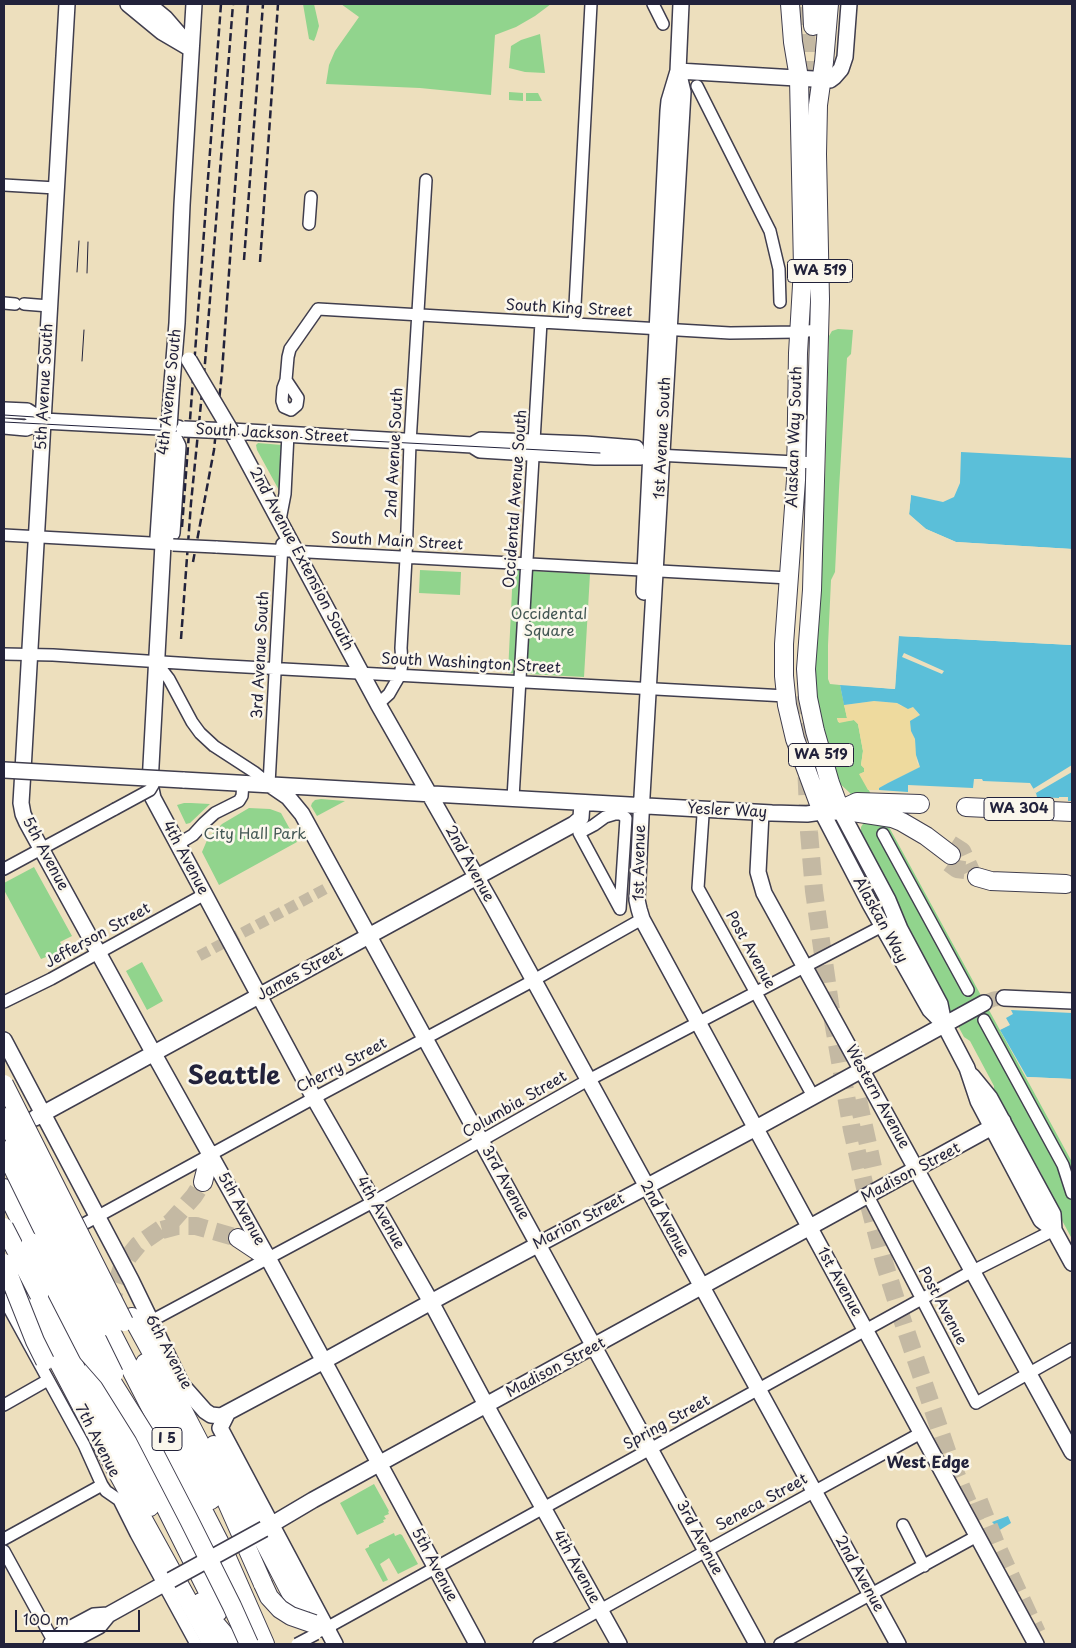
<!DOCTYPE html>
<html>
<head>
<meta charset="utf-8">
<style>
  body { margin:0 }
  #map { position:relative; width:1076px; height:1648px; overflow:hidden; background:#eddfbd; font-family:"Playpen Sans",sans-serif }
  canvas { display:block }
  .frame { position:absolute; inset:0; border:5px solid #22223b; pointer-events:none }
  .scale { position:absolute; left:15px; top:1610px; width:125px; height:22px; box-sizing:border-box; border:2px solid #22223b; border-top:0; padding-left:6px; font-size:15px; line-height:18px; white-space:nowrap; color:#22223b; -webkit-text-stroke:4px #fbf7ec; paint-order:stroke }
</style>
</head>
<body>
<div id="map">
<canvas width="1076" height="1648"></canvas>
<div class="frame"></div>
<div class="scale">100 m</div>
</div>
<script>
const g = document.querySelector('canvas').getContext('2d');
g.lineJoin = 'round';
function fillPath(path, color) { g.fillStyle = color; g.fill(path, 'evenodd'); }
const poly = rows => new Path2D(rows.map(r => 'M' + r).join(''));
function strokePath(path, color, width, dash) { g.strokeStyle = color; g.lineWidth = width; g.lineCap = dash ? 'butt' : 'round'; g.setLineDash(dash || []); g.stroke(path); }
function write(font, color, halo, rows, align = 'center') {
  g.font = font + ' "Playpen Sans",sans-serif'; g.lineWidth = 5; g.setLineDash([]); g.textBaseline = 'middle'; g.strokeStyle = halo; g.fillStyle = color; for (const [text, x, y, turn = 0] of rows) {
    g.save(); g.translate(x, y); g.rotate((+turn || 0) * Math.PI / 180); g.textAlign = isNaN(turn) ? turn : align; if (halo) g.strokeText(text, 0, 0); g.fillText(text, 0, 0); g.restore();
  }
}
fillPath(poly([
  [303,4,314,4,319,26,316,36,314,41,309,39],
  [341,4,551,4,535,16,516,27,495,35,491,95,420,88,326,84,329,65,335,51,359,17],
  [540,34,545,73,525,72,509,68,511,46,521,40],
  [509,92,523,93,523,101,509,100],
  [526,93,538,93,542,101,526,101],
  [838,329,853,330,851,354,847,358,839,489,835,572,831,580,828,645,828,679,830,684,840,685,847,718,837,718,838,722,854,720,858,724,863,751,861,765,864,768,864,772,860,774,1072,1162,1072,1239,1042,1183,1042,1175,1029,1152,1025,1149,994,1093,994,1086,970,1041,964,1037,904,927,902,911,861,833,861,827,865,821,850,793,838,782,824,746,814,683,814,667,825,482,829,336,832,331],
  [258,443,282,445,280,492,257,450,256,445],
  [420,570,461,572,460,595,419,593],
  [513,570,590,574,584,677,508,673],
  [321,799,345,801,317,816,311,806,312,803,315,800],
  [184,803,191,803,210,804,190,823,186,824,177,805],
  [249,808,270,809,281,813,297,842,219,885,202,852,208,838,222,824],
  [34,867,72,936,60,942,67,955,50,964,46,957,41,959,4,890,4,883],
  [142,962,163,1001,147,1010,126,971],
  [374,1484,389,1511,388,1512,389,1514,384,1516,386,1519,383,1520,384,1522,357,1535,340,1503],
  [394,1533,395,1536,400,1534,402,1535,418,1564,398,1574,389,1558,380,1564,388,1580,383,1582,365,1549,369,1547,369,1545]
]), '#91d48d');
fillPath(poly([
  [874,701,897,703,901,706,913,707,920,716,911,731,915,739,917,763,921,767,888,783,879,788,879,790,868,790,859,774,864,772,864,768,861,765,863,751,858,724,854,720,839,723,837,718,847,718,844,705]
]), '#eeda9e');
fillPath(poly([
  [961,452,1072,458,1072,549,956,542,926,529,909,514,911,495,943,502,954,497,960,483],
  [898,636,1072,645,1072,801,1068,801,1068,797,1059,797,1059,798,1037,797,1036,793,1030,783,983,781,982,779,974,779,973,788,908,785,908,792,879,790,879,788,888,783,920,767,916,755,915,739,911,731,910,721,920,715,913,707,908,709,897,703,874,701,844,705,840,685,895,689],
  [1011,1010,1072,1013,1072,1079,1027,1077,1000,1030,1010,1025,1006,1018,1013,1014],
  [1008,1516,1011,1523,998,1531,997,1527,992,1522]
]), '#5bbfd9');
fillPath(poly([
  [909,495,911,495,909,515,926,529,956,542,1072,549,1072,551,956,544,925,531,907,516],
  [898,634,1072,643,1072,645,899,636,895,689,837,684,840,682,892,687,896,636],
  [904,653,944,671,942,674,902,657],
  [1072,765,1072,772,1036,793,1033,789],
  [1027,1077,1072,1079,1072,1082,1028,1080]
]), '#eddfbd');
strokePath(poly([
  [199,956,325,889]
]), '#c4b9a3', 11, [11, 5.5]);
strokePath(poly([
  [984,1003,994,999,1004,998]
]), '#c4b9a3', 15, [15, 8]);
strokePath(poly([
  [806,7,807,93],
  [803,696,809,832,814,891,830,1004,852,1130,868,1201,884,1262,903,1322,949,1457,976,1522],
  [951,844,962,851,971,871],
  [949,863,957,869,971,871],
  [858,1099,873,1167],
  [162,1230,177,1226,196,1226,238,1238],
  [110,1309,116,1285,121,1270,129,1256,138,1245,171,1222,194,1196,203,1182],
  [979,1501,996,1544,1037,1633]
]), '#c4b9a3', 18, [18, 9]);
const minor = poly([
  [653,4,663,24],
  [697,86,770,231,779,269,780,302],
  [4,185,56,188],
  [309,224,311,197],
  [4,303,15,304],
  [24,304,49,306],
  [574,324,591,4],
  [286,380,288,357,290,349,318,309,730,333,798,332,818,330],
  [286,380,298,398,297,405,291,410,284,407,282,401,283,388,286,380],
  [656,455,816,463],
  [280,520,285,494,288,434],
  [4,535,169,544],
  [216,547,789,578],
  [4,654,53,655,209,665,786,696],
  [156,662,169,679,192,722,200,733,214,746,254,772,269,784],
  [378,704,389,694,393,687,400,675,402,664,401,648,406,558,410,443,426,180],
  [269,784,282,544],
  [513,798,541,322],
  [701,809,703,815,698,888,813,1096],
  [615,814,621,814,626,818,620,909,579,833,594,825,605,817,615,814],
  [883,834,968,990],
  [178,844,193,835,204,823,215,813,239,801,242,796,243,783],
  [4,869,115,809],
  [4,1002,51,979,205,894],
  [984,1020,1063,1165,1072,1193],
  [868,1196,976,1403,1072,1349],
  [71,1231,314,1098,525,985,642,919],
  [4,1299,84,1445,102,1485,106,1491,119,1500,136,1534,196,1644],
  [151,1321,373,1202,581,1084,888,923],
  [4,1405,48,1380],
  [903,1525,924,1566],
  [4,1539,102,1485],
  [4,1551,55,1644],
  [321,1631,965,1275,1054,1230],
  [539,1644,706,1551,921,1433],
  [780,1644,977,1536]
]);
const major = poly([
  [67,4,23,770,21,803,23,814,27,823,154,1054,268,1258,477,1644],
  [128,4,162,32,191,49],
  [148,4,165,18,184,40],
  [678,71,683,92,642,796,637,900,639,909,642,919,1036,1644],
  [678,71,830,80,834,77,841,69,845,57,849,4],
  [172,383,177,323,182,205,194,4],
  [4,410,27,411,43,421],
  [4,426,26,428,43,421,178,428],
  [169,428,164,446,158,537,163,544,150,784,153,798,314,1098,431,1302,492,1416,619,1644],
  [231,431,378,704,493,906,898,1644],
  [231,431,472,445,480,450,595,457,641,457,651,455],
  [472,445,481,440,585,444,636,448],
  [163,544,172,533,178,446,169,428],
  [644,592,668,111,669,101,678,71,681,4],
  [183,780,772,813,807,814,822,812,870,904,930,1010,944,1024],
  [269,784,288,797,302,814,757,1644],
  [840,810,888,900,900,929,940,1004,944,1024,967,1068,978,1101,1041,1220,1054,1230,1072,1263],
  [761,813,758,872,764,893,1072,1452],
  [1004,998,1072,1001],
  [4,1040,131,1280,182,1385,205,1411,211,1415,221,1416,324,1361,442,1296,756,1128,984,1003],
  [972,1076,990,1098,1053,1214,1054,1230],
  [35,1118,574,824,581,818,582,803],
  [227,1414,220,1428,335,1644],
  [264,1529,313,1500,1003,1121],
  [54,1643,69,1642,99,1626,108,1615,171,1580],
  [51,1644,64,1632,94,1616,108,1615]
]);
const highway = poly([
  [790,4,793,42,799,78,803,268,798,353,796,480,784,644,784,676,787,705,795,739,822,812,840,810,857,802,920,804],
  [812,4,813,26],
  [829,4,824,62,818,105,817,154,820,299,812,590,806,669,808,698,815,731,830,783,840,810],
  [966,807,1072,812],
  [840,810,892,818,902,822,926,836,951,855],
  [977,877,991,881,1066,884],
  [203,1182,210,1154],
  [4,1188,31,1242],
  [238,1238,268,1258],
  [29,1258,21,1270,21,1277,22,1285,34,1312],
  [39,1295,72,1361,150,1507],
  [22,1302,39,1325,95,1432,212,1644],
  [132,1317,177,1399,205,1453,263,1584],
  [109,1327,224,1551,265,1644],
  [145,1363,183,1439,211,1500],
  [94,1365,218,1612],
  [214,1445,300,1611],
  [201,1602,209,1616,231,1642],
  [314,1624,327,1628]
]);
strokePath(minor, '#403e4e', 14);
strokePath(major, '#403e4e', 18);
strokePath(highway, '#403e4e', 20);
strokePath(minor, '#fff', 11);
strokePath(major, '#fff', 15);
strokePath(highway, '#fff', 18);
strokePath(poly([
  [77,272,79,241],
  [87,273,88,242],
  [82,361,84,330],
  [4,415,50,418],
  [4,422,600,453]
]), '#22223b', 1);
strokePath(poly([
  [244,260,263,4],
  [260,262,278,4],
  [182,527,221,4],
  [193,562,214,450,222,372,248,4],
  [181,639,191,503,205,363,233,4]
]), '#22223b', 2.5, [8, 4]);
const minorBridge = poly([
  [173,545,216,547],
  [115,809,150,790,153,785,154,778],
  [297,1644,316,1634]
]);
const majorBridge = poly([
  [189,360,231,431],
  [169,428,172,383],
  [184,429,231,431],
  [4,770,183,780],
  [171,1580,264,1529]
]);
const highwayBridge = poly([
  [4,1084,124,1322],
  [4,1117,109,1327],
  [4,1150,114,1374],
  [4,1227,39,1295],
  [31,1242,88,1353,109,1377,144,1433,189,1520,232,1606,249,1644],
  [4,1263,35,1341,45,1361],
  [263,1584,269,1597,280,1609,291,1616,314,1624]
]);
strokePath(minorBridge, '#403e4e', 14, []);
strokePath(majorBridge, '#403e4e', 18, []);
strokePath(highwayBridge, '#403e4e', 20, []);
strokePath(minorBridge, '#fff', 11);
strokePath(majorBridge, '#fff', 15);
strokePath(highwayBridge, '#fff', 18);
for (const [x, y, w] of [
  [820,271,65],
  [821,755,65],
  [1019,809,70],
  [167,1439,30]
]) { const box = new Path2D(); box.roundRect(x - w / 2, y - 11.5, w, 23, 4); g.fillStyle = '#fbf7ec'; g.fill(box); strokePath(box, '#22223b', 1); }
write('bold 14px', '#22223b', null, [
  ["WA 519",820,271],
  ["WA 519",821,755],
  ["WA 304",1019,809],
  ["I 5",167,1439]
]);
write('15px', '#22223b', '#fbf7ec', [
  ["South King Street",569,309,3],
  ["5th Avenue South",45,387,-87],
  ["4th Avenue South",170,392,-84],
  ["South Jackson Street",272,434,3],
  ["Alaskan Way South",795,437,-88],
  ["1st Avenue South",663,438,-87],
  ["2nd Avenue South",395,453,-87],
  ["Occidental Avenue South",516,499,-86],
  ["South Main Street",397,542,3],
  ["2nd Avenue Extension South",301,559,62],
  ["3rd Avenue South",261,655,-87],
  ["South Washington Street",471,664,3],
  ["Yesler Way",727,811,3],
  ["5th Avenue",45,854,62],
  ["4th Avenue",185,858,62],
  ["1st Avenue",640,863,-89],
  ["2nd Avenue",469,864,61],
  ["Alaskan Way",880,920,61],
  ["Jefferson Street",98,936,-29],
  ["Post Avenue",750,950,61],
  ["James Street",300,974,-29],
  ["Cherry Street",342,1066,-28],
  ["Western Avenue",877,1097,61],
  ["Columbia Street",515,1105,-30],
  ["Madison Street",911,1173,-28],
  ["3rd Avenue",505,1183,61],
  ["5th Avenue",241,1209,61],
  ["4th Avenue",380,1213,60],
  ["2nd Avenue",664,1219,61],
  ["Marion Street",579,1222,-28],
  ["1st Avenue",839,1282,61],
  ["Post Avenue",942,1306,62],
  ["6th Avenue",168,1352,62],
  ["Madison Street",556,1368,-28],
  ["Spring Street",667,1423,-29],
  ["7th Avenue",97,1441,63],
  ["Seneca Street",762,1503,-29],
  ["3rd Avenue",699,1538,62],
  ["5th Avenue",434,1565,62],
  ["4th Avenue",576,1567,61],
  ["2nd Avenue",859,1574,61]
]);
write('15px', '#435754', '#fbf7ec', [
  ["Occidental",549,615],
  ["Square",549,632],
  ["City Hall Park",255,835]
]);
write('bold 16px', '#22223b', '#fbf7ec', [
  ["West Edge",928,1464]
]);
write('bold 25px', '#22223b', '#fbf7ec', [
  ["Seattle",234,1077]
]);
</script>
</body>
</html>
